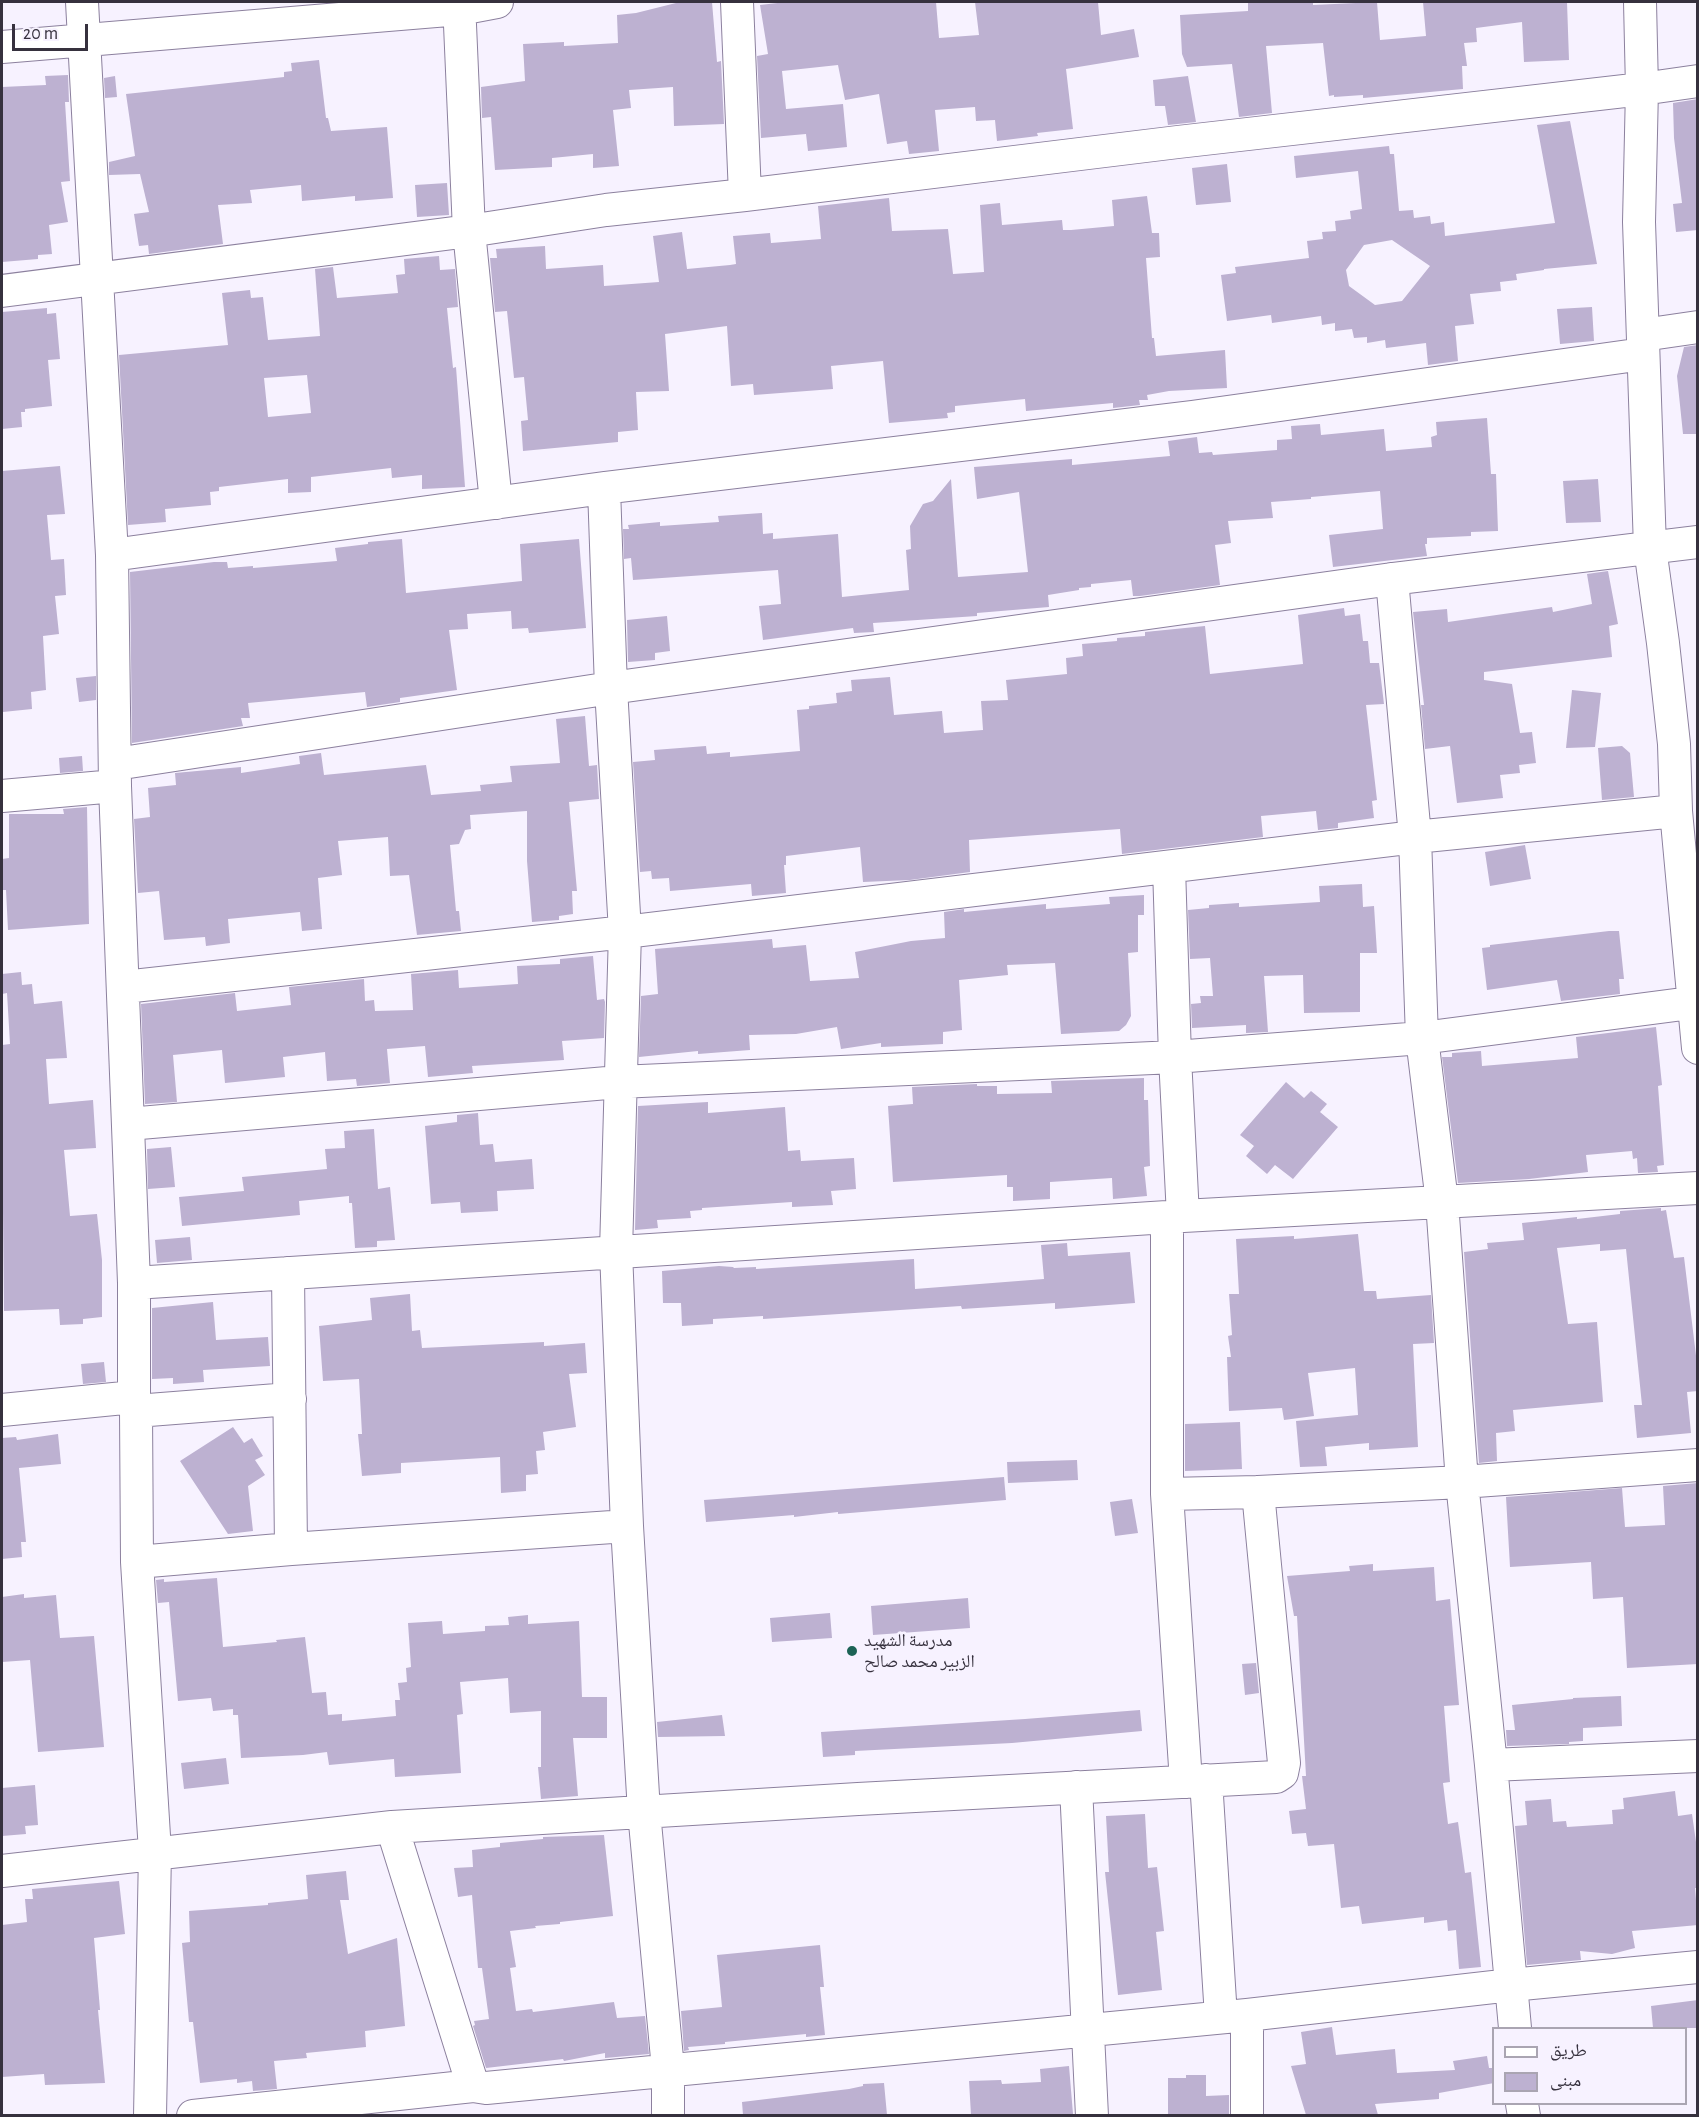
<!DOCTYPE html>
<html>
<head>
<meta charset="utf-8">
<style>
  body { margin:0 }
  #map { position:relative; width:1699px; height:2117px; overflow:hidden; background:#f7f2ff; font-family:"Alegreya Sans","Noto Naskh Arabic",sans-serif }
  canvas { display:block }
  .frame { position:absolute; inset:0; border:3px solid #36313e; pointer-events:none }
  .legend { position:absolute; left:1492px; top:2027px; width:195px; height:78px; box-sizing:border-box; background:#f7f2ff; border:2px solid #aaa5b2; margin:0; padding:8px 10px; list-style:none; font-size:18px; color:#36313e }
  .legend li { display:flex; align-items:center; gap:12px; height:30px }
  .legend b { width:30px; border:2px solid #aaa5b2 }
  .scale { position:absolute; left:12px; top:24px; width:76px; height:27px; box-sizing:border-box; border:3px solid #36313e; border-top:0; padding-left:8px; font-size:18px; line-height:21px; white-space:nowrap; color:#36313e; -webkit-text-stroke:4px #f7f2ff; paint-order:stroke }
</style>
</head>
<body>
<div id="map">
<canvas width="1699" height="2117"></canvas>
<div class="frame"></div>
<ul class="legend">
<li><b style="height:8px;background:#fff"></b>طريق</li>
<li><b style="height:16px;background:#bdb1d1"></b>مبنى</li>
</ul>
<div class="scale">20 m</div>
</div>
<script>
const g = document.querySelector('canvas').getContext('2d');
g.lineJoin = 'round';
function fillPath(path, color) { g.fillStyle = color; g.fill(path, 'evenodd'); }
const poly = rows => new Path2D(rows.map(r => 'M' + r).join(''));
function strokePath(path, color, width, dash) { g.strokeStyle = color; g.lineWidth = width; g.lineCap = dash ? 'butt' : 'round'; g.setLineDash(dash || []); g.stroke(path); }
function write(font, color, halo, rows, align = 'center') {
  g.font = font + ' "Alegreya Sans","Noto Naskh Arabic",sans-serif'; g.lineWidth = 5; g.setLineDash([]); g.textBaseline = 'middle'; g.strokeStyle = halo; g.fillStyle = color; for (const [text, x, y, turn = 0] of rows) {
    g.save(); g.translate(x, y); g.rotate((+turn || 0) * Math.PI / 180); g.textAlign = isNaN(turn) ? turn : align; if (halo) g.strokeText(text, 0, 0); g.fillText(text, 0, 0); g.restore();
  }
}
fillPath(poly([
  [680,2,712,2,717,62,721,61,724,124,674,126,673,87,629,90,631,108,613,110,619,166,593,168,593,154,552,158,552,167,495,170,491,117,482,118,481,87,525,81,523,44,564,42,564,46,618,43,617,15,636,13],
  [786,2,936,2,939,38,979,35,975,2,1098,2,1101,35,1134,29,1139,57,1066,69,1073,129,1037,133,1038,136,997,141,995,120,976,121,975,107,935,110,939,151,909,154,907,141,887,144,879,94,845,100,838,65,782,71,786,109,843,104,847,147,808,151,806,134,761,138,757,56,768,54,760,5],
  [1248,2,1313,2,1313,5,1377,2,1380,40,1426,36,1423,2,1567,2,1569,60,1524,62,1522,22,1476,28,1477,42,1464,43,1467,66,1462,66,1463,89,1363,98,1363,95,1334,97,1334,95,1329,96,1323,43,1266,46,1272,113,1239,117,1232,64,1187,67,1182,54,1180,15,1248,11],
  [319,60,326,118,328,118,331,131,387,127,393,198,355,201,355,196,302,201,301,185,250,190,252,203,218,205,223,244,149,254,148,245,139,246,134,214,149,212,140,174,109,175,109,162,135,156,126,94,284,77,284,72,292,71,291,63],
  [68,75,69,102,65,102,70,181,61,182,68,222,49,225,52,254,38,255,38,259,2,262,2,87,46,85,45,76],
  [115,76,117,97,105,98,104,78],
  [1188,76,1196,122,1168,125,1165,106,1155,106,1153,80],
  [1698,99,1698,230,1676,232,1673,204,1682,203,1674,138,1673,103],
  [1570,121,1597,264,1544,269,1544,270,1516,274,1517,280,1500,282,1501,291,1470,294,1474,324,1455,326,1458,361,1428,365,1426,343,1386,348,1385,340,1367,343,1367,337,1354,338,1352,329,1335,331,1335,323,1322,325,1321,316,1272,323,1271,315,1227,321,1221,275,1236,273,1235,267,1309,258,1307,241,1323,239,1322,232,1336,231,1335,221,1351,219,1350,211,1362,209,1358,171,1296,178,1294,156,1389,146,1390,154,1394,154,1399,211,1413,210,1414,218,1430,216,1431,224,1444,222,1445,236,1555,223,1537,125],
  [1392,240,1430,266,1402,301,1375,305,1349,286,1346,270,1364,245],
  [1227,164,1231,202,1196,205,1192,168],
  [447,183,449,215,417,217,415,185],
  [1147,196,1152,233,1159,233,1160,257,1146,258,1152,338,1154,338,1156,356,1225,350,1227,388,1169,391,1147,395,1148,400,1139,400,1140,405,1113,408,1113,403,1026,411,1025,399,955,406,955,412,947,413,948,418,889,423,883,361,831,366,833,389,754,395,753,384,731,386,727,326,665,334,669,391,636,392,638,430,618,432,618,442,523,451,521,421,528,420,524,377,514,378,507,311,495,312,490,258,497,258,496,249,545,246,546,269,603,265,604,286,659,282,653,236,682,232,687,269,730,265,736,264,733,236,770,233,771,243,821,239,818,206,889,198,892,231,948,229,953,274,984,272,980,205,1000,203,1002,225,1062,220,1063,230,1071,230,1114,226,1112,200],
  [439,256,440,270,455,269,458,307,447,308,453,368,456,367,465,487,422,489,422,475,392,478,391,468,311,477,311,492,288,493,288,479,219,487,219,491,210,492,211,505,165,509,166,522,128,525,119,355,228,345,222,293,250,290,251,298,263,297,268,340,320,336,315,269,333,267,337,298,398,293,396,275,405,274,404,259],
  [307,375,311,413,268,417,264,378],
  [1592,307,1594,341,1560,344,1557,309],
  [47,308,47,314,56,313,60,359,48,360,52,406,25,409,25,412,21,412,22,427,2,429,2,312],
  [1698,345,1698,434,1683,434,1677,376,1684,347],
  [1487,418,1491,474,1496,474,1498,531,1471,532,1471,536,1427,538,1427,544,1425,544,1427,556,1333,567,1329,535,1383,529,1380,491,1311,497,1311,499,1271,502,1273,518,1228,521,1231,543,1215,545,1220,585,1140,596,1133,596,1131,580,1091,584,1091,587,1079,588,1079,590,1048,595,1049,607,977,613,977,616,873,623,874,632,854,633,853,628,763,640,759,606,781,604,778,570,633,580,631,558,624,559,623,529,629,529,628,525,660,522,660,526,719,522,718,516,762,513,763,534,773,533,773,539,838,534,842,597,909,590,906,550,911,549,910,526,923,504,933,501,951,479,958,577,1028,572,1019,492,977,499,974,467,1072,459,1072,465,1170,456,1168,441,1197,437,1199,453,1212,452,1213,455,1277,450,1277,440,1292,439,1291,426,1320,424,1321,435,1384,429,1386,451,1432,447,1431,437,1437,435,1436,422],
  [60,466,65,514,47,515,51,560,64,559,66,595,55,596,59,634,43,636,46,690,31,692,32,709,3,712,2,471],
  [1598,479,1601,522,1566,523,1563,481],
  [402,539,406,593,522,581,520,544,579,539,586,628,529,633,528,628,512,629,511,611,467,614,468,629,449,630,457,690,400,698,400,702,367,707,365,692,248,703,250,718,241,718,243,726,132,743,130,572,214,562,227,562,228,568,253,566,253,568,337,561,335,548,368,544,368,542],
  [1608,571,1618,624,1609,626,1612,657,1484,672,1484,680,1512,684,1520,733,1532,732,1536,763,1519,765,1520,773,1500,775,1503,798,1457,803,1450,746,1425,749,1421,705,1424,705,1413,612,1447,609,1448,622,1552,607,1553,612,1592,604,1587,574],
  [1344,608,1345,616,1360,614,1363,641,1368,641,1370,663,1379,663,1384,704,1366,705,1377,800,1372,801,1374,818,1338,823,1338,828,1318,830,1316,811,1261,816,1263,837,1122,854,1120,829,969,840,970,872,910,880,863,882,860,847,786,856,786,865,784,865,786,893,752,896,751,884,670,891,669,878,652,879,651,871,640,872,633,762,655,760,654,750,706,746,707,754,730,752,730,757,800,751,797,710,809,709,809,706,837,703,836,693,852,691,851,680,890,677,894,715,942,711,944,733,983,730,981,701,1008,700,1006,680,1067,674,1066,658,1083,656,1082,644,1117,641,1117,638,1145,636,1145,632,1205,626,1210,674,1303,664,1298,615],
  [667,616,670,651,655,653,655,660,628,662,627,620],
  [96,676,96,700,79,702,76,678],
  [1572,690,1601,693,1595,747,1566,748],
  [585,716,589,766,597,765,599,799,569,802,577,891,572,891,573,914,559,916,559,920,532,922,527,861,527,811,470,815,471,829,465,830,459,844,450,845,456,911,459,911,461,931,417,935,409,875,390,876,388,837,338,841,342,875,318,878,322,929,302,931,300,912,228,919,230,943,206,946,205,937,164,940,159,891,138,893,134,819,150,817,148,788,176,785,175,773,241,767,241,773,300,764,299,756,321,753,324,775,426,765,431,795,481,791,480,785,512,782,510,766,560,763,556,719],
  [1622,746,1630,753,1634,797,1602,800,1598,748],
  [82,756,83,771,60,773,59,758],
  [87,807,89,924,8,930,6,890,2,890,2,859,9,858,9,814,64,814,63,809],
  [1525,845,1531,879,1490,886,1485,852],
  [1362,884,1363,907,1374,906,1377,953,1360,953,1360,1012,1304,1013,1303,975,1264,976,1268,1032,1246,1033,1246,1025,1192,1028,1191,1004,1201,1003,1200,996,1213,996,1210,958,1190,959,1188,910,1209,908,1209,905,1239,903,1239,907,1320,902,1319,886],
  [1144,895,1144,915,1138,915,1138,952,1128,953,1131,1016,1126,1025,1119,1031,1061,1034,1055,963,1007,965,1008,975,959,980,962,1030,943,1032,943,1044,881,1047,881,1043,841,1049,837,1027,796,1034,749,1035,750,1050,698,1054,698,1051,639,1057,641,996,658,994,655,949,772,939,773,948,806,945,810,981,859,978,855,952,911,941,945,938,944,912,964,909,964,912,1046,904,1046,909,1110,904,1109,897],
  [1609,931,1619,931,1624,979,1619,979,1620,994,1561,1001,1557,980,1487,990,1482,948,1490,947,1490,945],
  [593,956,597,1000,604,999,605,1002,604,1038,562,1041,564,1060,472,1066,473,1073,428,1077,425,1046,387,1049,390,1083,357,1086,356,1079,327,1081,325,1052,283,1057,285,1077,225,1083,222,1050,173,1055,177,1102,145,1104,141,1004,235,993,237,1011,291,1005,289,987,364,979,365,1001,374,1000,375,1011,413,1010,411,974,458,970,459,988,518,984,517,966,560,964,560,959],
  [21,972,22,985,32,984,34,1004,62,1001,67,1058,46,1059,49,1104,93,1100,96,1148,64,1150,70,1216,97,1214,102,1260,102,1317,83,1319,83,1324,60,1325,59,1309,4,1311,3,1212,2,1212,2,1045,10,1044,7,993,2,994,2,974],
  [1656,1027,1662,1085,1658,1086,1664,1165,1657,1166,1658,1172,1638,1173,1637,1158,1633,1159,1632,1151,1586,1155,1588,1172,1529,1179,1458,1183,1442,1057,1452,1057,1452,1053,1481,1051,1482,1066,1578,1058,1576,1037],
  [1144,1078,1144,1100,1148,1100,1150,1166,1144,1167,1147,1196,1113,1199,1112,1178,1050,1182,1050,1199,1013,1201,1013,1187,1007,1187,1007,1175,893,1182,888,1106,913,1104,912,1087,977,1084,977,1086,997,1086,997,1094,1052,1093,1051,1081],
  [1286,1082,1304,1098,1311,1091,1327,1104,1320,1112,1338,1127,1293,1179,1275,1165,1267,1174,1246,1156,1254,1146,1240,1135],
  [708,1102,708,1113,785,1107,788,1151,800,1150,801,1161,854,1158,856,1189,831,1191,833,1205,792,1207,792,1202,702,1208,702,1210,690,1211,691,1218,657,1220,658,1228,635,1230,638,1106],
  [478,1113,480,1145,493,1144,495,1162,532,1159,534,1189,497,1191,498,1211,461,1213,460,1202,431,1204,425,1126,457,1122,457,1115],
  [374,1129,378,1189,390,1187,395,1240,377,1241,377,1247,355,1248,352,1203,349,1203,349,1196,299,1201,300,1215,182,1226,179,1197,244,1191,242,1177,327,1169,325,1149,345,1148,344,1131],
  [171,1147,175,1187,148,1189,147,1149],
  [1661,1208,1661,1211,1666,1210,1674,1258,1684,1257,1698,1372,1698,1391,1687,1392,1691,1433,1637,1438,1634,1405,1642,1405,1626,1249,1600,1251,1600,1244,1557,1248,1568,1324,1597,1322,1603,1402,1513,1410,1515,1431,1496,1433,1497,1461,1479,1463,1464,1252,1488,1249,1487,1243,1524,1240,1522,1223,1577,1217,1577,1219,1620,1214,1620,1211],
  [1358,1234,1364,1291,1376,1291,1377,1299,1431,1295,1434,1343,1413,1344,1418,1447,1369,1450,1369,1443,1325,1447,1327,1466,1300,1467,1296,1421,1358,1415,1355,1368,1308,1373,1314,1416,1284,1420,1282,1408,1229,1411,1227,1357,1231,1357,1228,1336,1232,1335,1229,1294,1239,1294,1236,1239,1294,1236,1294,1239],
  [190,1237,192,1260,157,1263,155,1240],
  [1067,1243,1068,1256,1130,1252,1135,1303,1055,1309,1055,1303,962,1309,961,1306,763,1319,763,1316,713,1319,713,1324,682,1326,681,1303,663,1303,662,1271,719,1266,733,1267,734,1268,756,1267,756,1269,914,1259,915,1289,1044,1279,1041,1245],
  [410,1294,412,1331,420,1330,422,1348,544,1342,544,1346,585,1343,587,1373,569,1374,576,1427,543,1432,545,1450,536,1451,538,1474,526,1475,526,1491,501,1493,500,1457,401,1463,401,1473,362,1476,358,1434,362,1434,359,1379,323,1381,319,1326,372,1320,370,1298],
  [213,1302,216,1340,268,1337,270,1366,203,1370,204,1382,173,1384,173,1378,152,1379,152,1308],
  [104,1362,106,1382,83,1384,81,1364],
  [1240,1422,1242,1469,1185,1471,1185,1424],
  [233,1427,244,1443,252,1438,263,1456,255,1460,265,1475,248,1486,253,1531,228,1534,180,1461],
  [58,1434,61,1464,19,1468,26,1542,21,1542,22,1557,2,1559,2,1438,16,1437,17,1440],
  [1077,1460,1078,1480,1008,1483,1007,1462],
  [1004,1477,1006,1500,838,1514,838,1512,794,1517,794,1515,706,1522,704,1500],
  [1698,1483,1698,1664,1627,1668,1623,1597,1593,1599,1591,1562,1510,1567,1506,1497,1622,1488,1625,1527,1665,1525,1663,1486],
  [1132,1499,1138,1533,1115,1536,1110,1502],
  [1373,1564,1373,1571,1434,1567,1436,1601,1450,1599,1459,1705,1444,1706,1450,1782,1443,1783,1448,1824,1458,1822,1465,1873,1471,1872,1481,1967,1459,1969,1456,1930,1448,1931,1447,1920,1424,1923,1424,1917,1362,1924,1359,1906,1341,1908,1334,1844,1308,1846,1306,1833,1292,1834,1289,1811,1306,1809,1302,1776,1306,1776,1297,1616,1294,1616,1287,1576,1350,1571,1349,1566],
  [217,1578,223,1647,277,1642,276,1640,305,1637,312,1693,326,1692,328,1715,342,1714,342,1721,396,1716,395,1700,400,1700,398,1683,407,1682,406,1668,411,1667,408,1623,442,1621,443,1634,485,1631,485,1626,509,1625,508,1617,528,1615,528,1624,579,1621,582,1697,607,1697,607,1738,573,1738,578,1796,541,1799,538,1767,541,1767,541,1711,510,1713,508,1678,460,1682,463,1714,457,1715,461,1773,395,1777,394,1759,329,1765,327,1752,303,1755,241,1758,238,1715,233,1715,233,1709,213,1711,211,1698,178,1701,169,1602,158,1603,156,1580,164,1579,164,1582],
  [24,1594,24,1598,56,1595,60,1638,94,1636,104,1747,38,1752,30,1660,2,1662,2,1597],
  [968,1598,970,1628,873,1635,871,1606],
  [830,1613,832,1638,772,1642,770,1618],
  [1256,1663,1259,1693,1245,1695,1242,1664],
  [1621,1696,1622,1726,1583,1728,1583,1741,1569,1742,1569,1744,1507,1746,1506,1730,1515,1730,1512,1705,1573,1699,1573,1698],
  [1140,1710,1142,1731,1012,1743,855,1751,855,1755,823,1757,821,1732,1025,1719],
  [722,1715,725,1736,658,1737,657,1722],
  [226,1758,229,1784,184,1789,181,1763],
  [35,1785,38,1825,25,1826,26,1834,2,1836,2,1788],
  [1675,1791,1678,1816,1692,1814,1698,1856,1698,1888,1695,1888,1698,1925,1632,1931,1635,1948,1612,1954,1580,1951,1581,1960,1527,1965,1515,1826,1527,1825,1525,1801,1551,1799,1553,1822,1566,1821,1567,1827,1613,1824,1612,1810,1624,1809,1623,1798],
  [1145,1814,1148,1868,1157,1867,1164,1931,1156,1932,1162,1990,1118,1995,1105,1872,1109,1872,1106,1816],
  [604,1835,613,1916,560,1922,560,1924,535,1926,536,1928,510,1931,516,1967,510,1968,516,2011,532,2009,533,2012,614,2002,617,2018,645,2016,649,2054,605,2058,605,2053,564,2061,563,2059,486,2068,473,2026,475,2025,474,2021,489,2019,482,1968,478,1968,472,1895,458,1897,454,1868,473,1867,472,1850,500,1847,500,1843,543,1839,543,1837],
  [346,1871,349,1900,340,1900,348,1954,397,1938,405,2026,365,2031,366,2047,306,2053,307,2058,274,2061,277,2089,253,2091,252,2081,237,2083,237,2079,200,2083,193,2022,189,2022,182,1943,190,1942,189,1911,268,1905,268,1903,308,1899,306,1875],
  [119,1881,125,1934,94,1938,100,2010,98,2010,105,2083,45,2085,44,2074,2,2077,2,1925,27,1922,25,1899,33,1899,32,1889],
  [820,1945,824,1987,820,1987,825,2035,806,2037,806,2034,725,2042,725,2044,688,2047,689,2050,684,2051,681,2011,722,2007,717,1955],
  [1698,2000,1698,2028,1653,2028,1651,2006],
  [1332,2027,1336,2055,1395,2049,1397,2073,1455,2070,1453,2061,1487,2056,1489,2068,1494,2068,1494,2083,1439,2093,1439,2099,1375,2104,1378,2115,1306,2115,1291,2066,1306,2064,1301,2032],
  [1069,2066,1073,2114,971,2115,969,2081,1001,2080,1002,2084,1041,2082,1040,2069],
  [1186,2075,1206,2075,1206,2096,1229,2095,1229,2114,1168,2115,1168,2078,1186,2078],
  [884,2083,887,2115,743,2115,742,2102,849,2089,863,2086,863,2084]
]), '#bdb1d1');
const minor = poly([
  [82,2,112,555,115,786,134,1283,134,1397,136,1411,137,1562,155,1852,150,2116],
  [459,2,469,231,496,503],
  [737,2,745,195],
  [1640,2,1642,89,1639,222,1650,548,1663,643,1674,744,1676,811,1698,1048],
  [2,47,460,9,497,2],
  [2,291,469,231,606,210,745,195,1178,142,1642,89,1698,81],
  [1643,335,1698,327],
  [604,488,611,688,625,932,616,1251,627,1526,644,1812,668,2069,668,2116],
  [112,555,604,488,1193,417,1643,354],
  [1392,579,1415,837,1422,1038,1442,1202,1462,1482,1491,1765,1515,2028],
  [116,764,611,688,1392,579,1698,542],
  [2,796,115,786],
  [1169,867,1175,1057,1183,1216],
  [124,987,625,932,1415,837,1676,811],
  [128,1124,619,1082,1175,1057,1422,1038,1698,1002],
  [1167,1217,1167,1494,1186,1782],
  [288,1273,291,1549],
  [134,1283,1183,1216,1698,1188],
  [2,1410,134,1397],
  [136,1411,290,1399],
  [1167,1494,1258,1492,1462,1482,1698,1465],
  [137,1562,291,1549,627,1526],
  [1491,1765,1698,1756],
  [1206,1780,1221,2017],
  [1076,1787,1092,2116],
  [392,1827,473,2086],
  [2,1871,392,1827,858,1799,1276,1777,1282,1773,1284,1763,1258,1492],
  [1522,2104,1524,2116],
  [193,2116,473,2086,486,2088,1247,2015,1511,1985,1698,1967],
  [1247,2116,1247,2015]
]);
strokePath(minor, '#8c809e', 34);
strokePath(minor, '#fff', 32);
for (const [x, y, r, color] of [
  [852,1651,6,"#1c6356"]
]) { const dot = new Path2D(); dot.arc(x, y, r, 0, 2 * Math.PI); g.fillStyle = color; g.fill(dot); strokePath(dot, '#f7f2ff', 2); }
write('18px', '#36313e', '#f7f2ff', [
  ["مدرسة الشهيد",864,1641],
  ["الزبير محمد صالح",864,1662]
], 'left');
</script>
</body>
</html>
